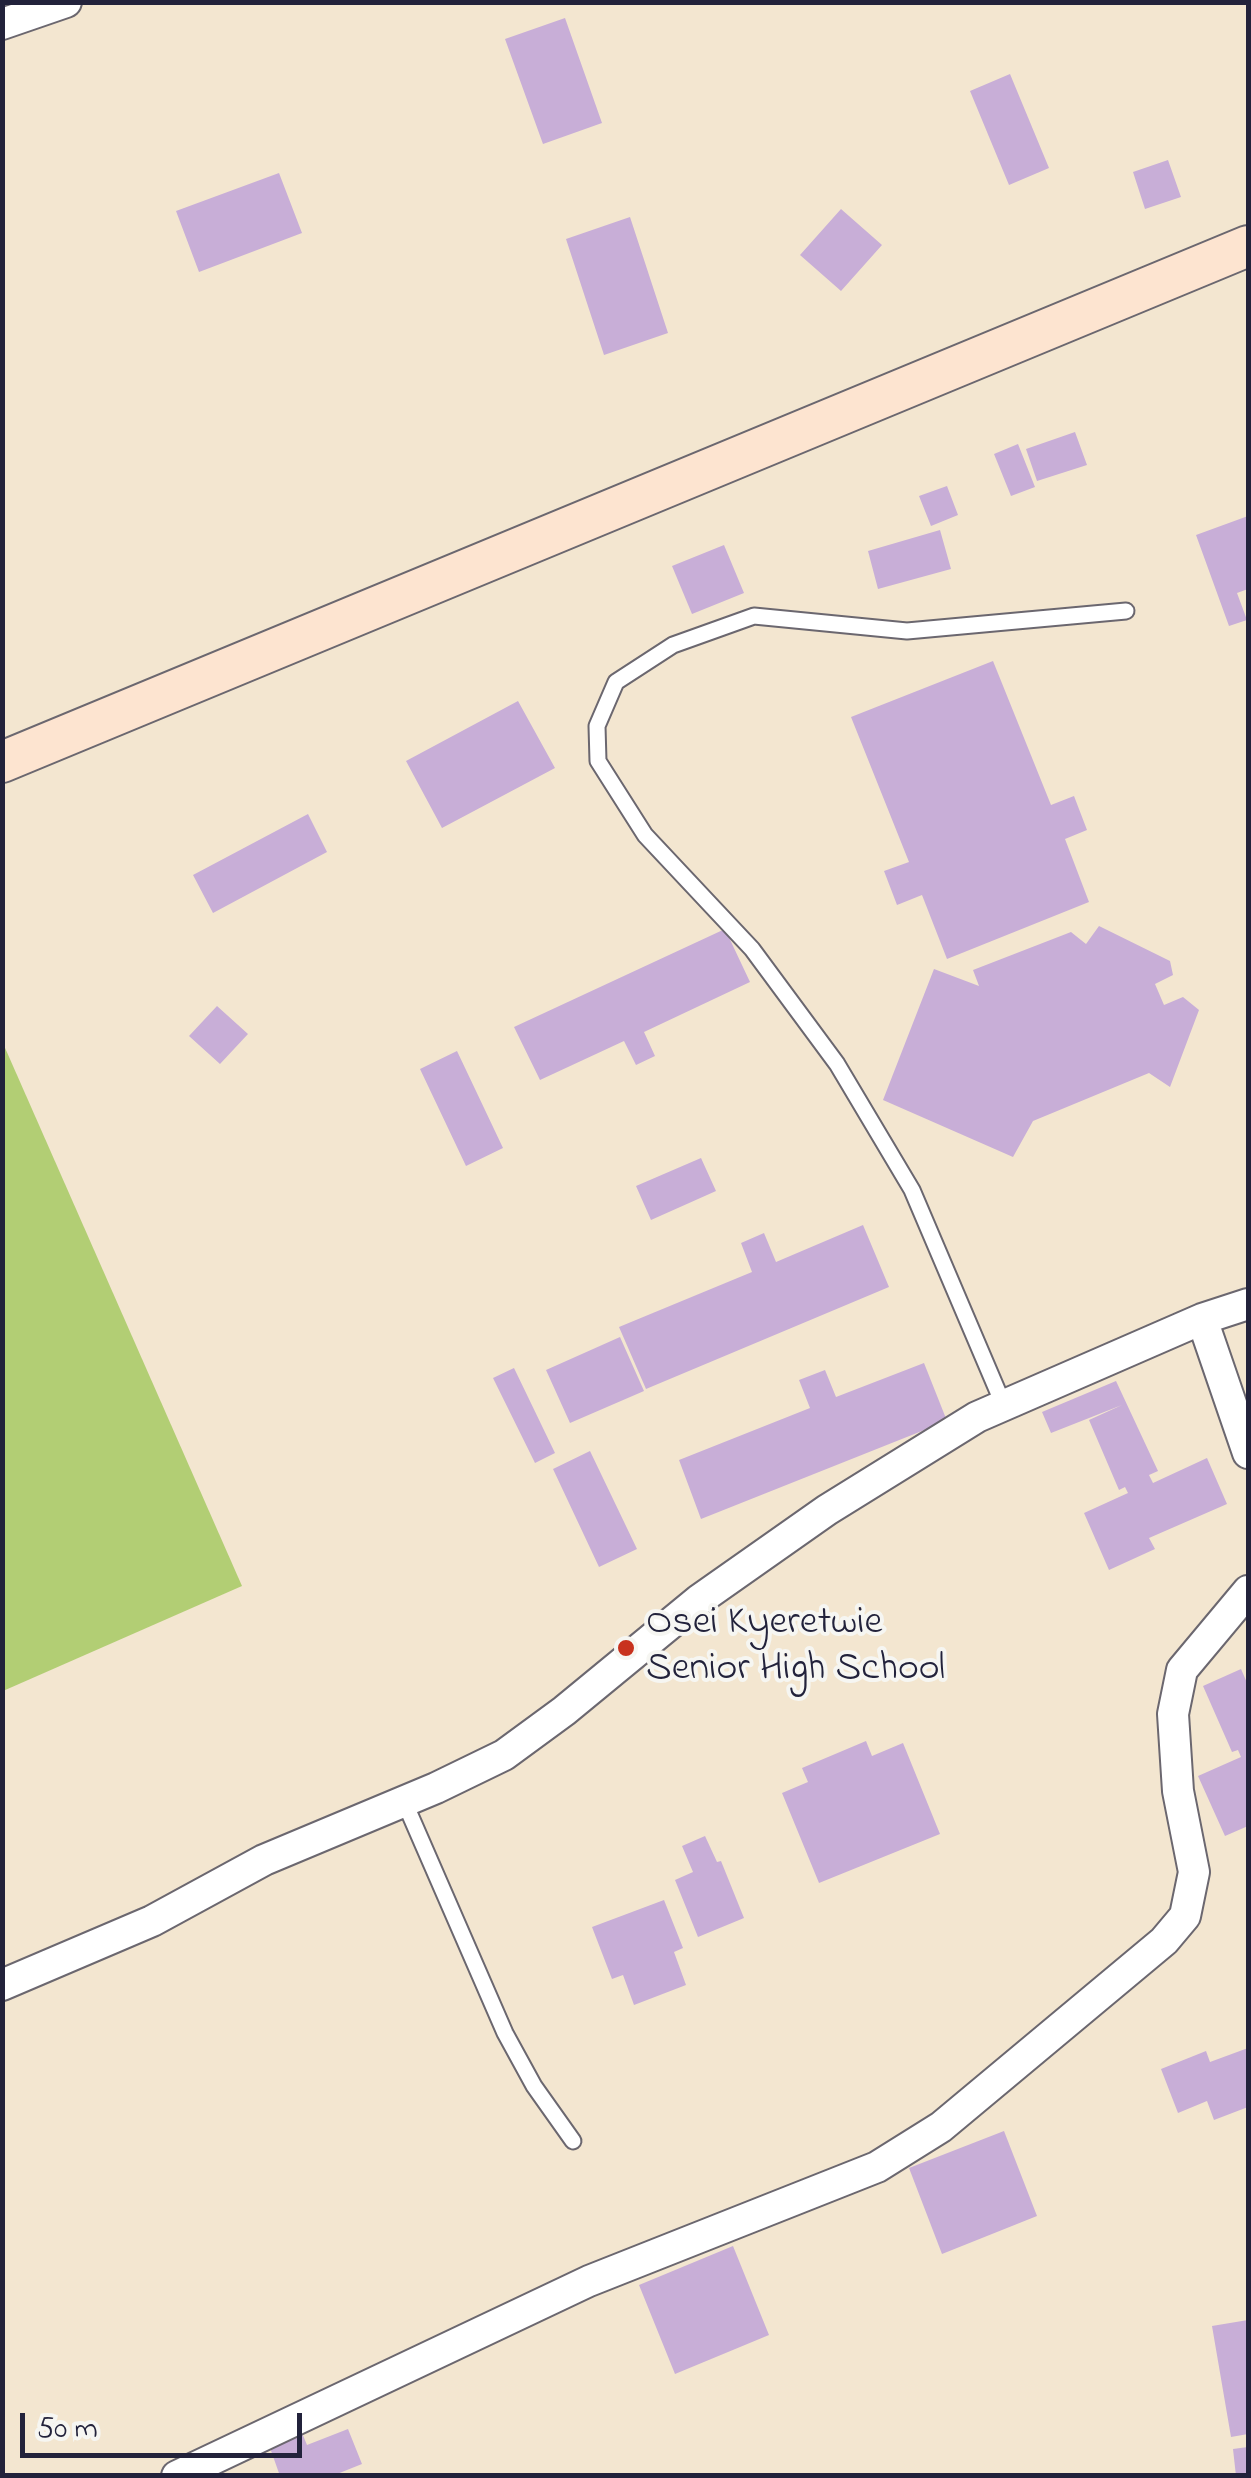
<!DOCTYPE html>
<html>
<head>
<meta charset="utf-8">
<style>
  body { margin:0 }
  #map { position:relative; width:1251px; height:2478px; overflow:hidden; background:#f3e6d0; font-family:"Indie Flower",sans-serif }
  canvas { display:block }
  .frame { position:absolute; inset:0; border:5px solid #22223b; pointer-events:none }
  .scale { position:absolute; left:20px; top:2413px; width:282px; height:45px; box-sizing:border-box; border:5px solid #22223b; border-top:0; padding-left:12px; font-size:30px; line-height:35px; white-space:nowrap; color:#22223b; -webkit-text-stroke:8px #f6f6f2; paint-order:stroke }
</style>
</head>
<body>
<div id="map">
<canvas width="1251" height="2478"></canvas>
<div class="frame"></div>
<div class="scale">50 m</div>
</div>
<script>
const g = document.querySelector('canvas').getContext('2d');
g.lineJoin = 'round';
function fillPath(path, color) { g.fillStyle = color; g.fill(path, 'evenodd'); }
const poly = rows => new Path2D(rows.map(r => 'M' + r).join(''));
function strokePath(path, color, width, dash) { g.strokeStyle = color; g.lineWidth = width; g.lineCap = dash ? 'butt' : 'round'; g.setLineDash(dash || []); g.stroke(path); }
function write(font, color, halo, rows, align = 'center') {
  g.font = font + ' "Indie Flower",sans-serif'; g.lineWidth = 8; g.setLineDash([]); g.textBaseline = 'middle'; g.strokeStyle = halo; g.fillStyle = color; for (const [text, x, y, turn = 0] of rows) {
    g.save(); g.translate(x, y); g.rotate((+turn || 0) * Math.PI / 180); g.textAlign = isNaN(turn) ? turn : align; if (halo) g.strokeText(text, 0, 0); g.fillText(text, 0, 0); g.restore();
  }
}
fillPath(poly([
  [2,1041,242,1586,3,1691,2,1691]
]), '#b2ce74');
fillPath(poly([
  [565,18,602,123,543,144,505,39],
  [1010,74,1049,168,1009,185,970,91],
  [1168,160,1181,197,1145,209,1133,172],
  [279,173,302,233,199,272,176,211],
  [841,209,882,245,841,291,800,255],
  [630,217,668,333,604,355,566,239],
  [1075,432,1087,465,1037,481,1026,449],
  [1018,444,1035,487,1011,496,994,454],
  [947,486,958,515,931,526,919,496],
  [1248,516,1248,589,1237,593,1247,620,1229,626,1196,535],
  [940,530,951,569,878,589,868,551],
  [724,545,744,593,692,614,672,566],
  [993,661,1051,805,1074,796,1087,830,1065,839,1089,902,947,959,922,895,897,905,884,871,909,862,851,717],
  [518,701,555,768,442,828,406,761],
  [308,814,327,852,213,913,193,875],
  [1099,926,1170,961,1173,975,1155,984,1164,1005,1183,997,1199,1010,1170,1087,1149,1073,1033,1121,1013,1157,883,1100,934,969,979,986,973,970,1071,932,1086,944],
  [725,929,750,982,644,1032,655,1056,636,1065,624,1041,540,1080,514,1027],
  [217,1006,248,1034,220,1064,189,1036],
  [457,1051,503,1148,466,1166,420,1069],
  [701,1158,716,1191,651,1220,636,1186],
  [863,1225,889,1287,646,1389,619,1327,752,1272,741,1243,764,1233,776,1262],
  [620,1337,644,1391,570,1423,546,1370],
  [924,1363,947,1421,701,1519,679,1460,810,1408,799,1380,825,1370,836,1397],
  [514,1368,555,1453,535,1463,493,1378],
  [1116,1381,1158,1471,1149,1475,1153,1483,1207,1458,1227,1504,1149,1538,1155,1549,1109,1570,1084,1513,1128,1493,1125,1487,1119,1490,1089,1420,1122,1405,1051,1433,1042,1412],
  [590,1451,637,1549,599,1567,553,1469],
  [1241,1669,1248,1685,1248,1826,1225,1836,1198,1776,1241,1757,1238,1750,1232,1752,1203,1686],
  [866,1741,872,1756,903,1743,940,1834,819,1883,782,1793,808,1782,802,1768],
  [705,1836,717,1862,721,1861,744,1918,698,1937,675,1880,693,1872,682,1846],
  [664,1900,683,1948,674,1952,686,1985,634,2005,623,1975,612,1979,592,1927],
  [1248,2048,1248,2107,1214,2120,1207,2101,1178,2113,1161,2069,1206,2051,1210,2062],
  [1004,2131,1037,2216,942,2254,909,2168],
  [733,2246,769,2335,675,2374,639,2285],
  [1248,2320,1248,2434,1231,2437,1212,2326],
  [348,2429,362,2464,337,2474,337,2476,280,2476,269,2445,302,2433,307,2445],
  [1248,2447,1248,2476,1236,2476,1233,2449]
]), '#c8aed7');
const lane = poly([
  [1004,1406,912,1190,837,1064,752,949,645,835,598,761,597,726,616,682,673,645,754,616,907,631,1126,611],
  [404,1801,505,2033,534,2086,573,2141]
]);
const street = poly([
  [2,24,66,2],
  [1202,1319,1248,1453],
  [2,1985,152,1921,264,1860,436,1788,504,1755,564,1711,699,1600,827,1510,977,1417,1202,1319,1248,1304],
  [177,2476,589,2281,877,2167,941,2127,1164,1941,1185,1916,1194,1872,1178,1791,1173,1714,1182,1670,1248,1591]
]);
const secondary = poly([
  [2,762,1248,246]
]);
strokePath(lane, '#6b676f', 19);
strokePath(street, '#6b676f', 34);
strokePath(secondary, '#6b676f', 44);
strokePath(lane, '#fff', 15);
strokePath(street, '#fff', 30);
strokePath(secondary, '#fde4d0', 40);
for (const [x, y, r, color] of [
  [626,1648,10,"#c8321e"]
]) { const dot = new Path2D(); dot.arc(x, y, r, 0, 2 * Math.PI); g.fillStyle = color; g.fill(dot); strokePath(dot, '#f6f6f2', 4); }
write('40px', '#22223b', '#f6f6f2', [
  ["Osei Kyeretwie",646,1625],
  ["Senior High School",646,1671]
], 'left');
</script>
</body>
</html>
